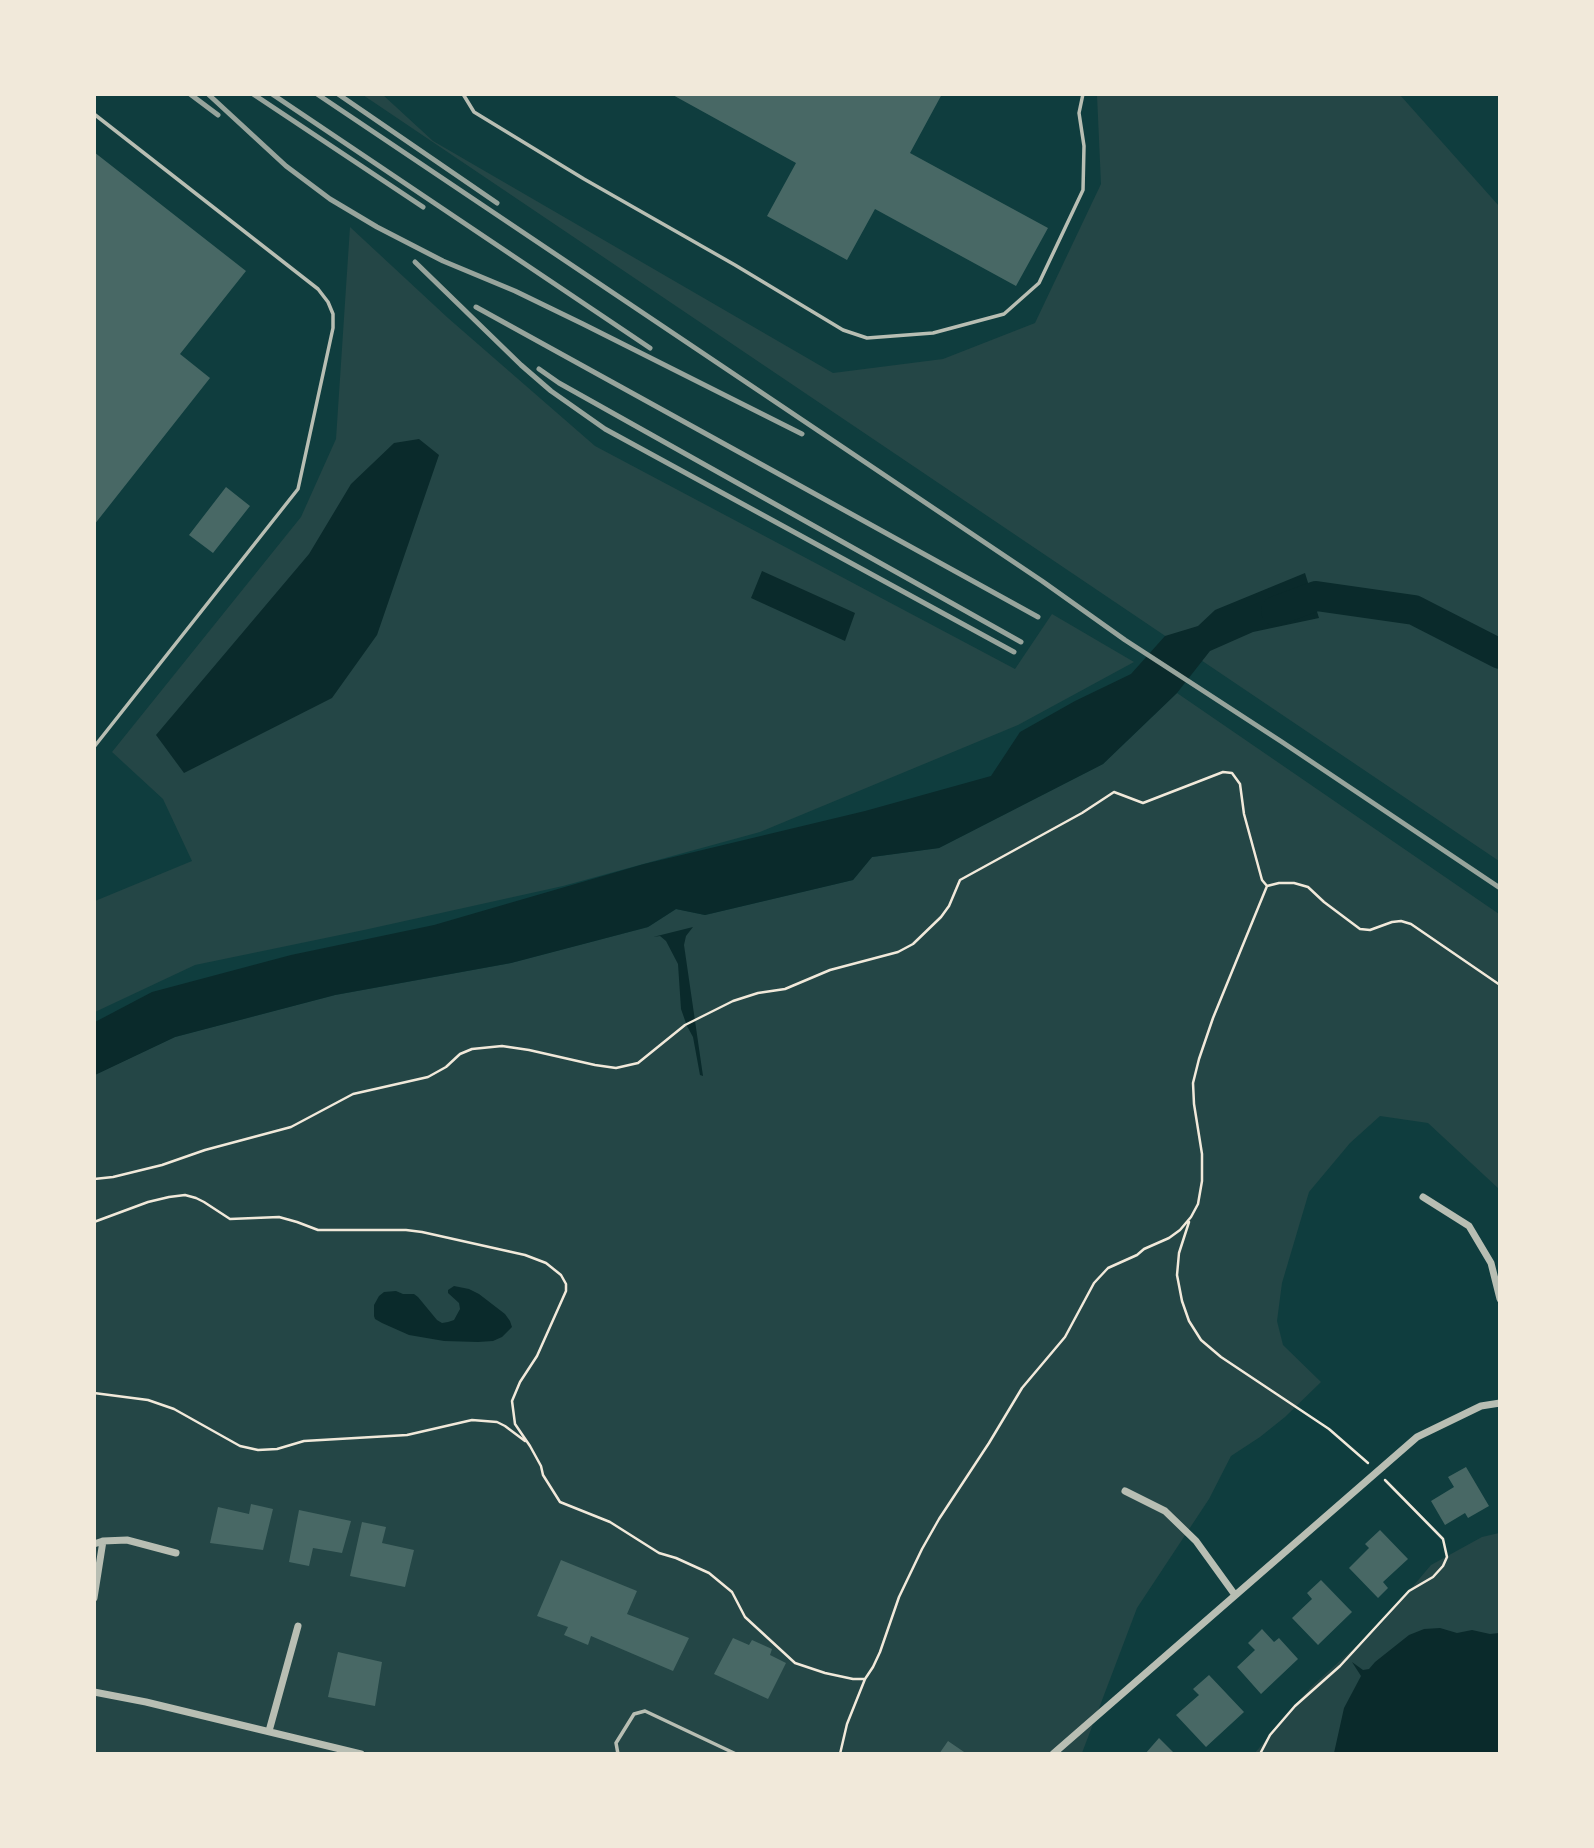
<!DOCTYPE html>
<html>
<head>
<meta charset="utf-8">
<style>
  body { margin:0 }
  #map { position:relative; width:1594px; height:1848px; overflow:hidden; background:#0f3d3e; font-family:"IBM Plex Sans",sans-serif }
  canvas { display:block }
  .frame { position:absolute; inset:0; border:96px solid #f1e9da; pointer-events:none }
</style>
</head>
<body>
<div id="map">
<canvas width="1594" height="1848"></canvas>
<div class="frame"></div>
</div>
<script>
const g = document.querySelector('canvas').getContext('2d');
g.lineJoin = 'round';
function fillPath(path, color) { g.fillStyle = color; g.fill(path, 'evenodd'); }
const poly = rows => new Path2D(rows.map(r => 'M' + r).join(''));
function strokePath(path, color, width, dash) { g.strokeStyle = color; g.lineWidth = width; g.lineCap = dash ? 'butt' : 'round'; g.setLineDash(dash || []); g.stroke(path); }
fillPath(poly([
  [363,95,383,95,433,141,833,373,943,359,1035,323,1101,184,1097,95,1400,95,1499,206,1499,861],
  [350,227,448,318,595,446,1015,669,1052,614,1134,662,1018,725,760,832,563,886,364,930,195,965,95,1012,95,901,192,861,163,799,112,752,301,517,336,439],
  [1177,693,1499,914,1499,1189,1428,1123,1380,1116,1350,1143,1309,1192,1282,1283,1277,1321,1283,1345,1321,1382,1285,1417,1260,1437,1231,1456,1209,1499,1137,1608,1082,1753,95,1753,94,1075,175,1037,335,995,511,963,648,927,676,909,705,915,853,880,872,857,939,848,1103,764],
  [1499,1533,1499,1753,1254,1754,1311,1687,1381,1624,1431,1565,1482,1537]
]), '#244646');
fillPath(poly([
  [419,439,439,455,377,635,332,698,184,773,156,735,309,554,351,484,394,443],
  [762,571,855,613,845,641,751,598],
  [1305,573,1319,618,1253,632,1210,651,1177,693,1103,764,939,848,872,857,853,880,705,915,676,909,648,927,511,963,335,995,175,1037,95,1075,95,1022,152,992,291,955,434,925,644,864,865,811,991,776,1020,732,1075,701,1131,674,1165,636,1198,626,1215,610],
  [693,927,686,936,684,945,703,1076,700,1075,693,1037,687,1026,681,1009,678,964,666,941,660,936,653,937],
  [454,1286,469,1289,479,1294,505,1314,510,1321,512,1327,502,1337,493,1341,478,1342,444,1341,409,1335,382,1323,375,1319,374,1316,374,1305,379,1296,384,1292,396,1291,403,1294,414,1294,418,1297,437,1320,442,1323,448,1322,454,1320,460,1309,459,1303,448,1293,448,1290],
  [1440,1628,1457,1633,1472,1630,1490,1634,1499,1633,1499,1753,1334,1753,1344,1708,1361,1676,1352,1662,1363,1670,1369,1669,1375,1662,1409,1635,1424,1629]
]), '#0a2a2b');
strokePath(poly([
  [1276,611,1316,596,1414,610,1500,654]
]), '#0a2a2b', 30);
fillPath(poly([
  [671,94,942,94,910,153,1048,228,1016,286,875,209,847,260,767,216,796,163],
  [94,152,246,271,180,354,210,378,94,525],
  [226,487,250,506,213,553,189,535],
  [1466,1467,1489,1506,1468,1518,1465,1513,1445,1525,1431,1501,1454,1487,1448,1477],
  [251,1504,273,1509,263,1550,210,1543,218,1507,249,1514],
  [299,1510,351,1521,342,1553,313,1548,309,1566,289,1562],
  [362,1522,386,1527,382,1543,414,1550,405,1587,350,1576],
  [1380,1530,1408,1559,1383,1582,1388,1588,1378,1598,1349,1568,1369,1548,1365,1544],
  [561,1560,637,1591,627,1614,689,1638,673,1671,591,1636,588,1645,564,1635,568,1627,537,1616],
  [1321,1580,1352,1612,1318,1645,1292,1618,1312,1599,1307,1593],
  [1262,1629,1274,1642,1279,1638,1298,1659,1261,1694,1237,1667,1255,1650,1248,1643],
  [733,1638,749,1645,752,1640,772,1649,770,1655,786,1663,768,1699,714,1674],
  [338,1652,382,1662,375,1706,328,1697],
  [1209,1675,1244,1712,1206,1747,1176,1715,1199,1695,1193,1689],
  [1159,1738,1175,1754,1145,1754],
  [948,1741,967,1754,939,1754]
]), '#486865');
strokePath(poly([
  [1267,886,1279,883,1294,883,1308,887,1324,902,1360,929,1370,930,1392,922,1401,921,1411,924,1500,985],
  [94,1179,113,1177,162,1165,205,1150,291,1127,353,1094,428,1077,446,1067,460,1054,472,1049,502,1046,529,1050,595,1065,616,1068,638,1063,685,1025,733,1001,758,993,785,989,830,970,898,952,913,944,941,917,949,906,960,880,1082,813,1114,792,1143,803,1223,772,1232,773,1240,784,1244,814,1262,880,1267,886,1213,1018,1199,1059,1193,1083,1194,1104,1202,1154,1202,1181,1198,1204,1191,1217,1180,1230,1169,1238,1144,1249,1137,1255,1108,1268,1094,1283,1065,1337,1022,1388,989,1443,939,1519,922,1549,899,1597,880,1652,873,1667,865,1679,853,1679,825,1673,795,1663,745,1617,732,1592,709,1573,676,1558,659,1553,610,1522,560,1502,543,1475,541,1466,530,1446,515,1424,512,1401,520,1382,537,1356,566,1291,566,1284,561,1275,546,1263,525,1255,422,1232,406,1230,318,1230,297,1222,279,1217,230,1219,204,1202,196,1198,185,1195,169,1197,148,1202,94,1222],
  [1189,1222,1179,1253,1177,1275,1182,1301,1189,1321,1201,1340,1221,1357,1329,1429,1368,1463],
  [94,1393,148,1400,174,1409,240,1446,258,1450,277,1449,304,1441,407,1435,472,1420,497,1422,505,1426,525,1441],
  [840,1754,847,1724,865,1679],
  [1260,1754,1270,1735,1295,1706,1340,1666,1409,1591,1433,1577,1443,1566,1447,1557,1443,1539,1385,1480]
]), '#f1e9da', 2.5);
strokePath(poly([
  [463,94,474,112,584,179,735,265,843,330,867,338,933,333,1004,314,1039,283,1083,190,1084,146,1079,113,1083,94],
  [94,114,318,289,328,302,333,314,333,328,298,489,94,747],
  [618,1754,616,1743,634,1714,645,1711,736,1754]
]), '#b8beb3', 3.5);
strokePath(poly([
  [1423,1197,1469,1226,1491,1263,1500,1299],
  [1125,1491,1165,1511,1196,1541,1235,1595],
  [94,1544,103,1541,127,1540,176,1553],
  [94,1598,103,1541],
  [94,1692,146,1702,361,1754],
  [269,1731,298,1626],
  [1053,1754,1417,1437,1481,1406,1500,1403]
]), '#b8beb3', 7);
strokePath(poly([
  [190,94,218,115],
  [208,94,286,166,330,199,377,227,443,261,515,291,583,324,802,434],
  [253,94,423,207],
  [272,94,650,348],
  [317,94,1042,581,1125,640,1282,742,1500,888],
  [338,94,497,203],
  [415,262,521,365,551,391,605,429,1014,652],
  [476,307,1038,617],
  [539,369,559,383,1021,642]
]), '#97a49c', 5);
</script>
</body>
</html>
